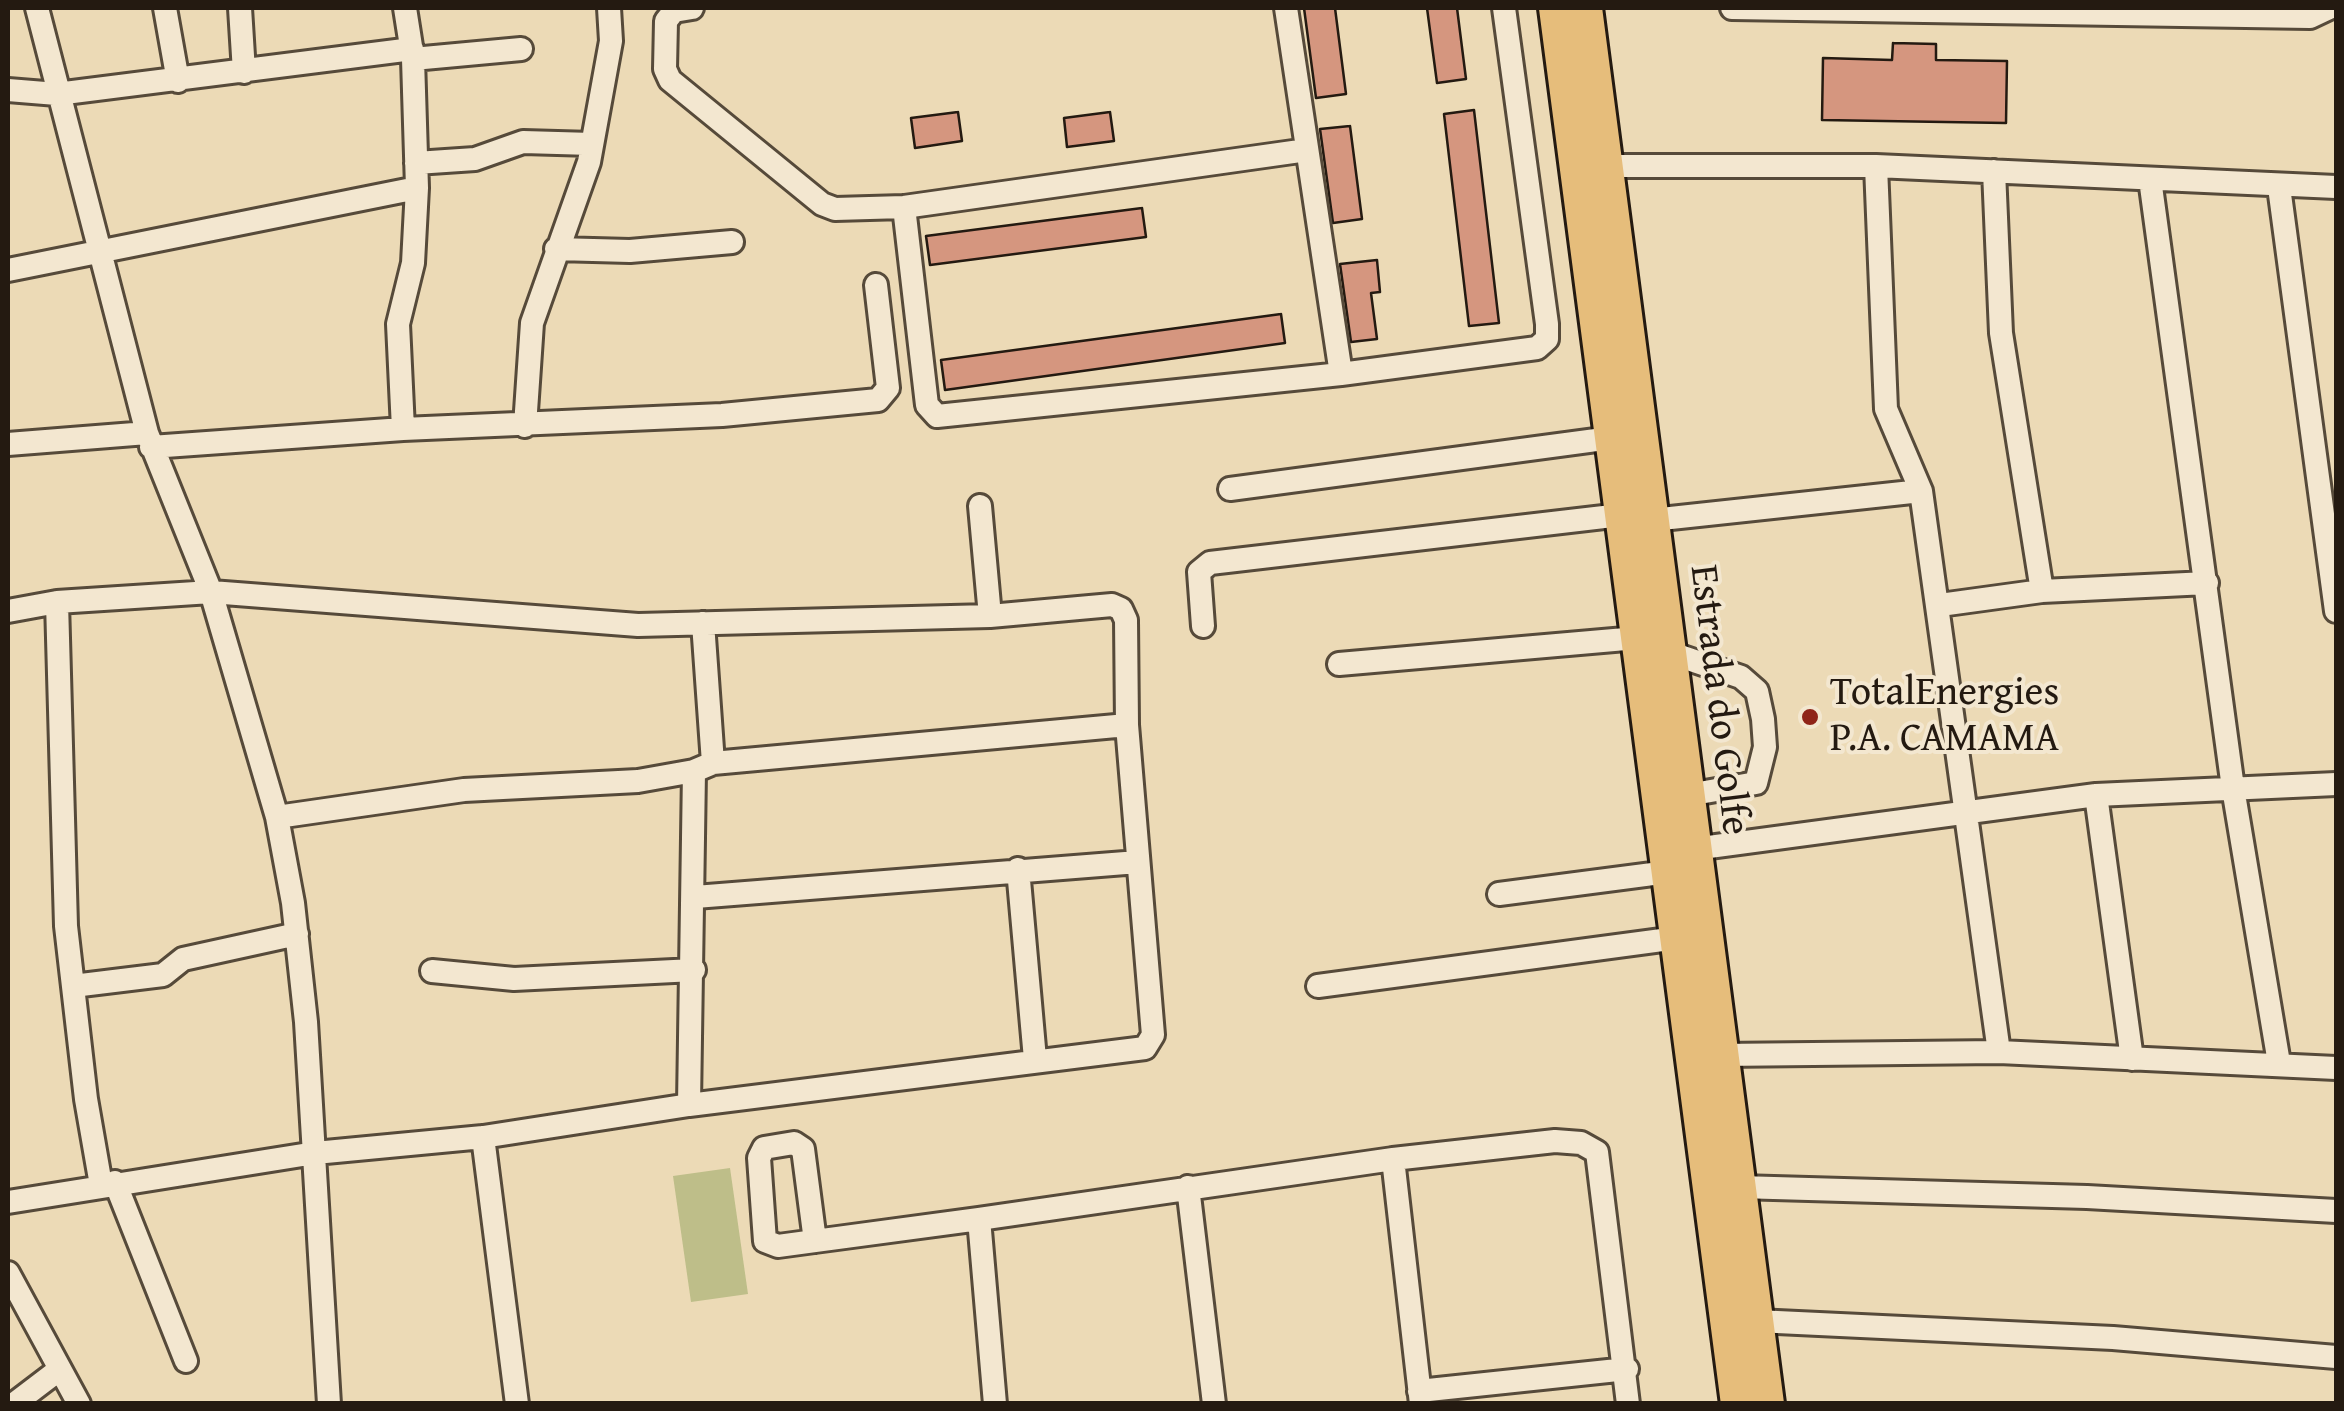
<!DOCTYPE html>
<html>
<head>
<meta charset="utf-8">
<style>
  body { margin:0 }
  #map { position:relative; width:2344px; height:1411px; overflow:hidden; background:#ecdab6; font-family:"Gentium Book Plus",serif }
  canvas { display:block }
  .frame { position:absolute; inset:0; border:10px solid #241a11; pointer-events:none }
</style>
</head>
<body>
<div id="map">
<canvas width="2344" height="1411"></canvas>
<div class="frame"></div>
</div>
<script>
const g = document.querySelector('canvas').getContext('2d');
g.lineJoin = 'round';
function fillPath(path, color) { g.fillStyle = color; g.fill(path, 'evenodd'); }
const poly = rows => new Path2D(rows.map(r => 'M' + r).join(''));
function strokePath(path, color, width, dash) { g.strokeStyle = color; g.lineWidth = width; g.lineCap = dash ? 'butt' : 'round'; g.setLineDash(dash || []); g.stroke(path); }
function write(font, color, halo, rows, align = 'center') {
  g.font = font + ' "Gentium Book Plus",serif'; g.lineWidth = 8; g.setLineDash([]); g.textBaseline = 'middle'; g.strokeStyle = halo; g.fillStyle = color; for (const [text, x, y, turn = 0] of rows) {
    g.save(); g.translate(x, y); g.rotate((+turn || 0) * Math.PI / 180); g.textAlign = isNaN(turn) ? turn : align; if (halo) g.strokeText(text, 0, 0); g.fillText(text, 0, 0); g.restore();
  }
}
fillPath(poly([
  [730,1168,748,1294,691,1302,673,1176]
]), '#bebe89');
const building = poly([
  [1304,8,1335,8,1346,94,1316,98,1304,8],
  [1427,8,1457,8,1466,79,1437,83,1427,8],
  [1893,43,1936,44,1936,60,2007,61,2006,123,1822,120,1823,58,1892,60,1893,43],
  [1474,110,1499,323,1469,326,1444,114,1474,110],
  [958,112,962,141,915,148,911,118,958,112],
  [1110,112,1114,141,1067,147,1064,118,1110,112],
  [1350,126,1362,219,1333,223,1320,129,1350,126],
  [1142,208,1146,237,930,265,926,236,1142,208],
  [1377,260,1380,292,1371,293,1377,339,1351,342,1340,264,1377,260],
  [1281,314,1285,343,945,390,941,360,1281,314]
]);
fillPath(building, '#d5967f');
strokePath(building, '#241a11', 2.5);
const minor = poly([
  [37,8,147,433,211,592,277,817,293,903,306,1022,329,1404],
  [165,8,178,81],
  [240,8,244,72],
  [692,8,674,11,666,21,665,69,670,80,822,204,835,209,904,207,1307,150],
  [1286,8,1341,374],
  [1732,8,2310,17,2329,8],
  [413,59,521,49],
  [8,90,57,94,412,49],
  [416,163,475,159,523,142,592,144],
  [1605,166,1876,166,2336,187],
  [1876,166,1886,409,1921,491,1999,1052],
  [1994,171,2001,333,2042,591],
  [2150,179,2233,788,2279,1063],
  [2279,187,2336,611],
  [904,207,927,405,937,416,1341,374,1537,348,1547,339,1547,324,1504,8],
  [556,249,630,251,732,242],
  [8,270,417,188,413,59,405,8],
  [525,426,532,323,589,162,611,41,609,8],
  [403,429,398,324,413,263,417,188],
  [8,444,147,433],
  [151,447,403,429,722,415,878,400,888,388,876,285],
  [1230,489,1611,438],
  [980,506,990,616],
  [1652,520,1921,491],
  [57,602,66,926,86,1099,101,1185],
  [1940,605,2042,591,2207,583],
  [8,611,57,602,211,592,638,625,990,616,1112,605,1121,609,1126,620,1127,725,1153,1035,1145,1048,689,1105,483,1137,315,1153,8,1202],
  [703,623,713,763],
  [1203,626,1199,572,1210,563,1621,515],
  [1671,653,1741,677,1757,691,1763,719,1765,747,1756,783,1688,795],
  [1339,664,1637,638],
  [2096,795,2132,1059],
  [277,817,464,790,638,781,694,771,713,763,1127,725],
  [1694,849,2096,795,2336,784],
  [1018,869,1035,1059],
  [1499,894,1668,872],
  [695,897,1138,862],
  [432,971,514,979,694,970],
  [73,986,163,975,183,959,297,934],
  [1318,986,1677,938],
  [1720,1055,1999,1052,2336,1068],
  [689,1105,694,771],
  [483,1137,517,1404],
  [1393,1159,1421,1404],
  [115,1182,186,1361],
  [1188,1187,1214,1404],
  [1739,1187,2087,1197,2336,1211],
  [979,1219,995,1404],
  [815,1241,803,1149,794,1143,764,1148,759,1158,765,1241,778,1246,815,1241,979,1219,1393,1159,1555,1141,1581,1143,1597,1152,1628,1404],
  [8,1273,79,1404],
  [1756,1321,2113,1338,2336,1357],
  [1419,1391,1627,1369],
  [14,1404,60,1369]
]);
const highway = poly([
  [1555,8,1737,1404],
  [1586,8,1768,1404]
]);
strokePath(minor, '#564a3a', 28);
strokePath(highway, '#241a11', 38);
strokePath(minor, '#f3e7d0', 22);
strokePath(highway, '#e6bd7b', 32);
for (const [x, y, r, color] of [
  [1810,717,10,"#8f2418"]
]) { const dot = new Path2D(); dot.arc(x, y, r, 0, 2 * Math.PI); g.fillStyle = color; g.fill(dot); strokePath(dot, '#f3e7d0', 4); }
write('40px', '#241a11', '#f3e7d0', [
  ["TotalEnergies",1830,694],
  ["P.A. CAMAMA",1830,740]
], 'left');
write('40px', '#241a11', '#f3e7d0', [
  ["Estrada do Golfe",1718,700,83]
]);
</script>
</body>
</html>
